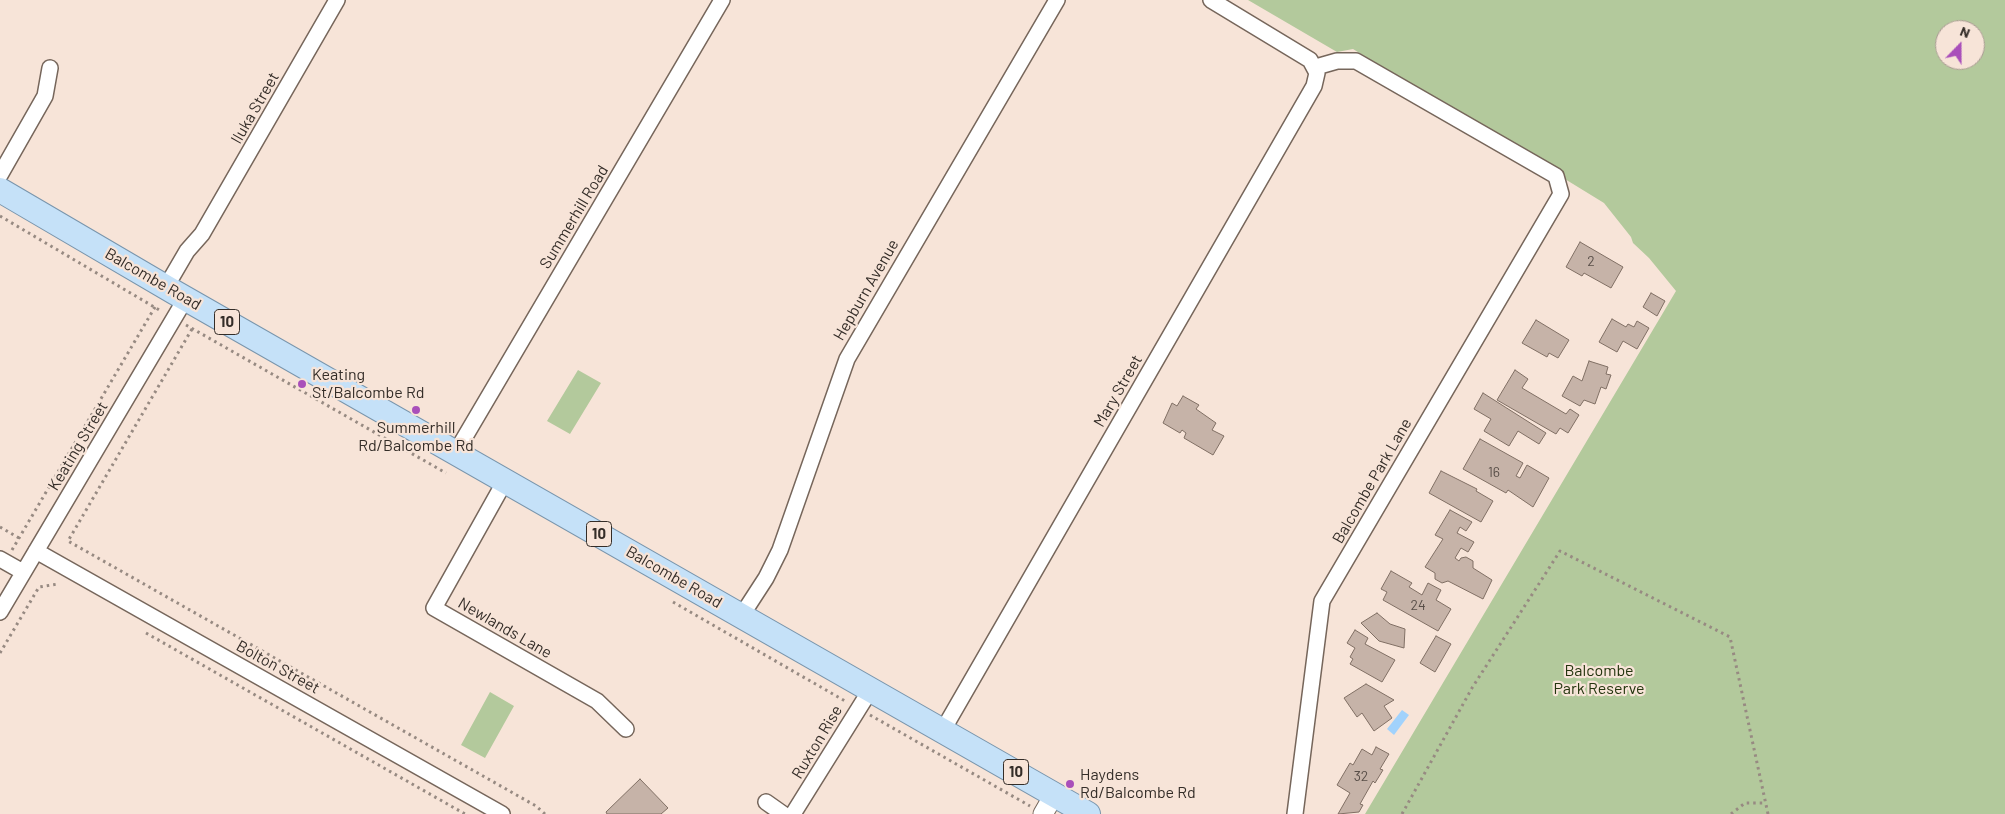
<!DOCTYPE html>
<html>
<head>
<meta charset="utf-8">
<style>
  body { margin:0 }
  #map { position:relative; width:2005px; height:814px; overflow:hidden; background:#f7e4d8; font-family:Barlow,sans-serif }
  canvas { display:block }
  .north { position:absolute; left:1935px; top:20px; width:50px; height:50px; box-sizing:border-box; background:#f7e4d8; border:1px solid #a99b92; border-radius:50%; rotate:22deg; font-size:14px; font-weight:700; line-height:20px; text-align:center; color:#342d28 }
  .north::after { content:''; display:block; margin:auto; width:18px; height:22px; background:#a94fba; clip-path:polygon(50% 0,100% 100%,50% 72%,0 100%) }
</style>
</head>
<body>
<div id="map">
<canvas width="2005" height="814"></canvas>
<div class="north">N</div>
</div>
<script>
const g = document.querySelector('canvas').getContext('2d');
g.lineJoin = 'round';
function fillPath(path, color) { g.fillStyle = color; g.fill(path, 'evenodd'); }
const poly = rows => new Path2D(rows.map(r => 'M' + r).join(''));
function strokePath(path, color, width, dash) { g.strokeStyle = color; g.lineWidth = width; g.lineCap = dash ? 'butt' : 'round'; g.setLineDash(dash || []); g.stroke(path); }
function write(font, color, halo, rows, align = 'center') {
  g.font = font + ' Barlow,sans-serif'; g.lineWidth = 4.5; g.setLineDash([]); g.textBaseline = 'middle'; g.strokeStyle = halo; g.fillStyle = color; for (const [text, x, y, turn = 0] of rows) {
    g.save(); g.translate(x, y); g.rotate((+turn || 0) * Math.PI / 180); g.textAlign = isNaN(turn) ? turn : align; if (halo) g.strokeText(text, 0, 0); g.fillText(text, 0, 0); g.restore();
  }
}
fillPath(poly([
  [1248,0,2005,0,2005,814,1365,814,1676,291,1649,258,1633,243,1631,237,1604,203,1353,49,1337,52],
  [1945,30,1975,30,1975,60,1945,60],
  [578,370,601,383,570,434,547,421],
  [490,692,514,706,485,758,461,745]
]), '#b3c99c');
fillPath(poly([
  [1402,710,1409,715,1394,735,1387,729]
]), '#a1d2fc');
const building = poly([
  [1580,242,1623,267,1611,288,1584,273,1582,276,1566,267,1580,242],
  [1651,293,1665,301,1657,316,1643,307,1651,293],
  [1612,319,1626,327,1628,324,1634,327,1637,321,1649,328,1637,349,1623,341,1617,352,1599,342,1612,319],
  [1536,320,1569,340,1558,358,1549,353,1547,357,1522,343,1536,320],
  [1589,361,1608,367,1606,374,1611,375,1606,389,1601,387,1595,404,1584,400,1580,406,1562,396,1573,376,1582,381,1589,361],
  [1515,370,1528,379,1522,388,1566,414,1570,409,1579,415,1568,433,1560,428,1556,434,1497,400,1515,370],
  [1483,393,1546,433,1539,444,1518,431,1509,446,1484,431,1491,419,1474,409,1483,393],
  [1183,396,1199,405,1196,409,1216,423,1212,430,1224,436,1213,455,1184,438,1186,433,1182,430,1180,433,1163,423,1172,403,1177,406,1183,396],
  [1480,439,1523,463,1516,476,1520,478,1527,465,1549,478,1533,507,1508,490,1506,493,1463,469,1480,439],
  [1441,471,1477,489,1476,491,1493,501,1481,522,1429,493,1441,471],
  [1450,510,1472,522,1466,531,1460,527,1457,533,1474,542,1468,552,1461,548,1455,558,1459,561,1461,558,1466,557,1473,561,1473,568,1492,580,1483,599,1448,581,1442,583,1435,579,1435,573,1425,567,1443,539,1435,535,1450,510],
  [1391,571,1412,583,1409,587,1422,595,1428,583,1441,590,1436,600,1451,609,1438,631,1383,600,1387,592,1381,589,1391,571],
  [1377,613,1390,624,1405,629,1404,648,1379,641,1361,623,1377,613],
  [1355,630,1368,638,1365,644,1395,660,1382,682,1350,664,1353,659,1350,657,1355,648,1347,643,1355,630],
  [1436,636,1451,644,1435,672,1420,663,1436,636],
  [1366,684,1394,700,1384,706,1392,718,1374,731,1362,713,1357,717,1344,698,1366,684],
  [1376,747,1389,754,1380,769,1383,770,1375,783,1373,781,1360,804,1363,805,1359,812,1338,814,1350,793,1337,785,1350,763,1353,765,1362,749,1372,755,1376,747],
  [640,779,668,808,661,814,607,814,606,812,640,779]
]);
fillPath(building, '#c6b3a8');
strokePath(building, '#806f64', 1);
const minor = poly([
  [0,175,45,96,50,68],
  [166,287,187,251,202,234,337,0],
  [456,452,722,0],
  [505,481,434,608,597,701,626,729],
  [36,551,502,814],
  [0,559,23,572],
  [0,612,186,298],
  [742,615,766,578,780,550,847,359,1057,0],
  [943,730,1314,86,1317,73,1310,60,1211,0],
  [766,802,783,814],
  [793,814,871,689],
  [1295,814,1322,601,1561,194,1556,176,1356,61,1337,61,1316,67]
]);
const tertiary = poly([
  [1043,814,1054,795]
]);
const primary = poly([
  [0,190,174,292,1088,814]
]);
strokePath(minor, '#76665b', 18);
strokePath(tertiary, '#76665b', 21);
strokePath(primary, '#7995ac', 26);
strokePath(poly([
  [0,216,161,311],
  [186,325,446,473],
  [192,329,68,541,536,806,545,814],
  [0,527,19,538],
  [12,550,155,307],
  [673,602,845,701],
  [146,633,465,814],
  [0,653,39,587,58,584],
  [870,715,1030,806],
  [1402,814,1472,688,1560,551,1730,637,1768,814],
  [1731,814,1745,803,1765,803]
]), '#978a82', 3, [2.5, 4]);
strokePath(minor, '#fff', 15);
strokePath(tertiary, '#fff', 19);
strokePath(primary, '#c5e1f8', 24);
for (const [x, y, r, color] of [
  [302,384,5,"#a94fba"],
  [416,410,5,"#a94fba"],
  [1070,784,5,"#a94fba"]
]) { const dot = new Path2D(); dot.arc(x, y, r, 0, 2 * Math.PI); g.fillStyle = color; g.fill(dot); strokePath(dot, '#f7e4d8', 2); }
write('14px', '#584e48', null, [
  ["2",1591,261],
  ["16",1494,472],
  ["24",1418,605],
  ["32",1361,776]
]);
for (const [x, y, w] of [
  [227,322,25],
  [599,534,25],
  [1016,772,25]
]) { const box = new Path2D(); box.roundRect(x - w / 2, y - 12.5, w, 25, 4); g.fillStyle = '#f7e4d8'; g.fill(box); strokePath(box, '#342d28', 1); }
write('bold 15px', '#342d28', null, [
  ["10",227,322],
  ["10",599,534],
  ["10",1016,772]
]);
write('16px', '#342d28', '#f7e4d8', [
  ["Iluka Street",255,108,-60],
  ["Summerhill Road",574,217,-59],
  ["Balcombe Road",153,279,30],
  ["Hepburn Avenue",866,290,-60],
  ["Mary Street",1118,391,-60],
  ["Keating Street",78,446,-59],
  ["Balcombe Park Lane",1372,481,-60],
  ["Balcombe Road",674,577,30],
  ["Newlands Lane",505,628,30],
  ["Bolton Street",278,667,29],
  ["Ruxton Rise",817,742,-59]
]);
write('16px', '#342d28', '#f7e4d8', [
  ["Keating",312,375],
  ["St/Balcombe Rd",312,393],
  ["Summerhill",416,428,"center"],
  ["Rd/Balcombe Rd",416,446,"center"],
  ["Haydens",1080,775],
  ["Rd/Balcombe Rd",1080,793]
], 'left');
write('16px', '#24350e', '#f7e4d8', [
  ["Balcombe",1599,671],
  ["Park Reserve",1599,689]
]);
</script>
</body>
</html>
